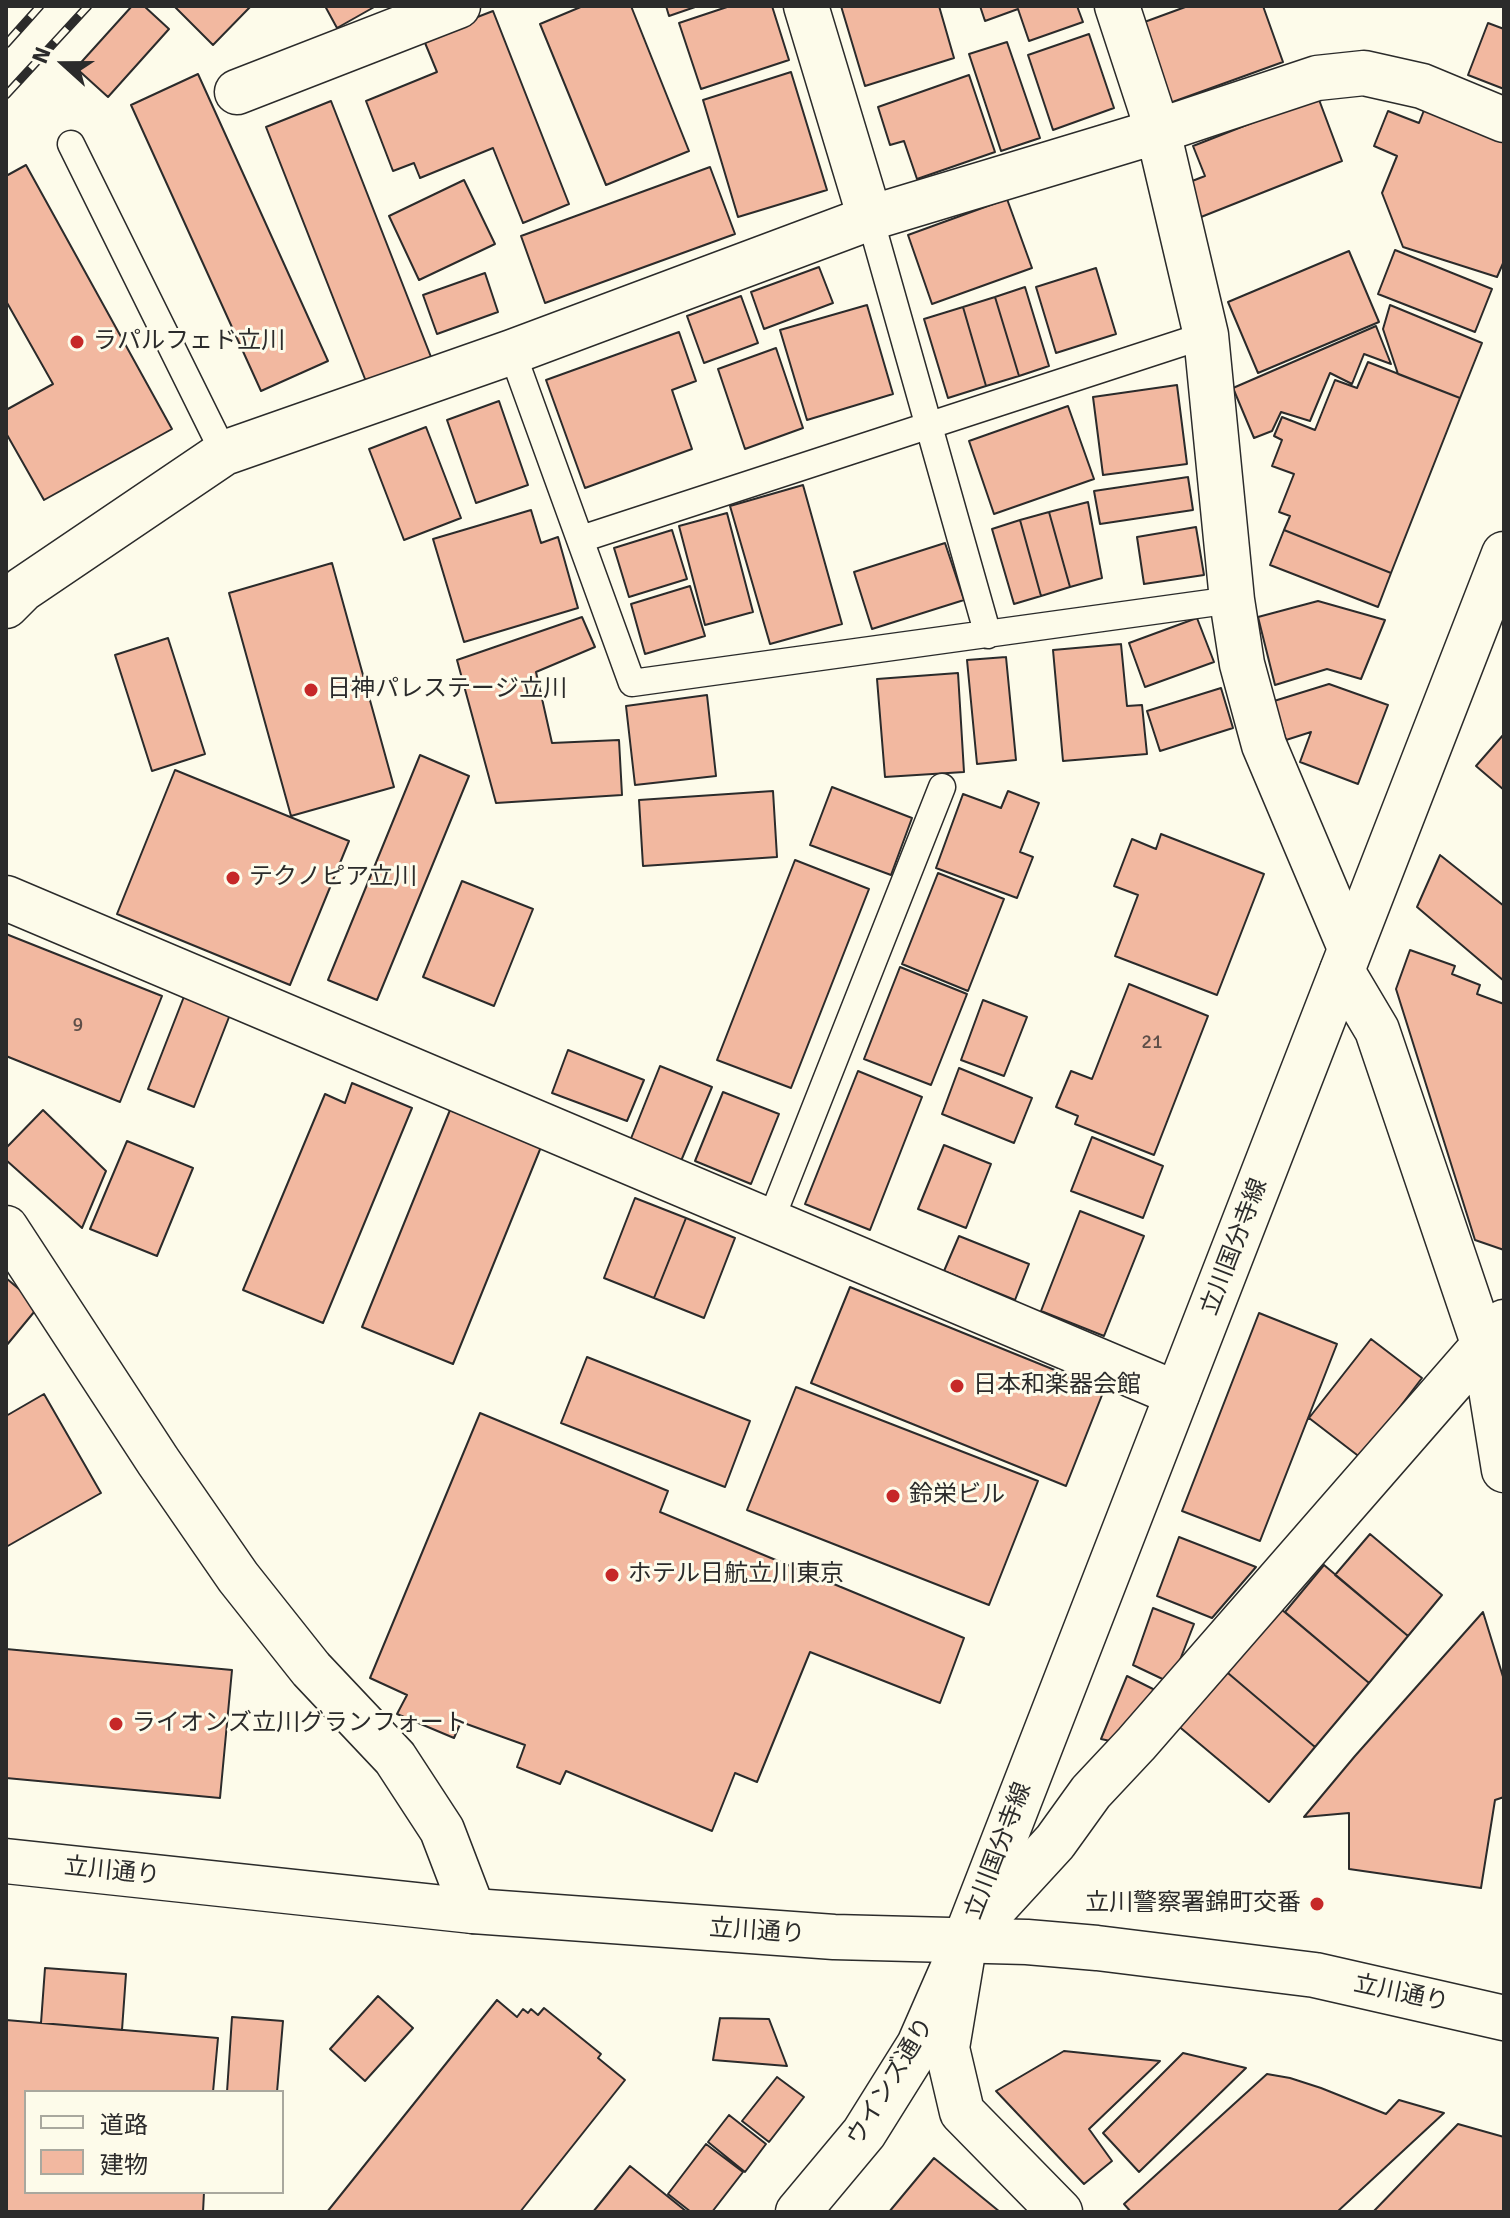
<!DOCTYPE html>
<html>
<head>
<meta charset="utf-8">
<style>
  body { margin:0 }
  #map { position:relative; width:1510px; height:2218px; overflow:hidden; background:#fdfbea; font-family:Signika,"Noto Sans JP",sans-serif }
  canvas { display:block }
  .frame { position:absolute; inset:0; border:8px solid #2b2b2b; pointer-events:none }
  .legend { position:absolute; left:24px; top:2090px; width:260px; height:104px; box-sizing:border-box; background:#fdfbea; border:2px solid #a9a89e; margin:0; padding:10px 14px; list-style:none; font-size:24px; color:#2b2b2b }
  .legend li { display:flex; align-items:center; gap:16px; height:40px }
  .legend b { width:40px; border:2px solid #a9a89e }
  .north { position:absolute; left:24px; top:24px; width:80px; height:80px; -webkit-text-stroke:6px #fdfbea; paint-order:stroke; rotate:291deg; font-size:22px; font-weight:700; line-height:32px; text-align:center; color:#2b2b2b }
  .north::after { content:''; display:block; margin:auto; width:28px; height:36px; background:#2b2b2b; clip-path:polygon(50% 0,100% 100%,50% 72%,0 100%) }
</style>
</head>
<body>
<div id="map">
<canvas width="1510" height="2218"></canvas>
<div class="frame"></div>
<ul class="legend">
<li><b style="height:10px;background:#fdfbea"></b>道路</li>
<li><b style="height:22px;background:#f2b8a0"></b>建物</li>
</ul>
<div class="north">N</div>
</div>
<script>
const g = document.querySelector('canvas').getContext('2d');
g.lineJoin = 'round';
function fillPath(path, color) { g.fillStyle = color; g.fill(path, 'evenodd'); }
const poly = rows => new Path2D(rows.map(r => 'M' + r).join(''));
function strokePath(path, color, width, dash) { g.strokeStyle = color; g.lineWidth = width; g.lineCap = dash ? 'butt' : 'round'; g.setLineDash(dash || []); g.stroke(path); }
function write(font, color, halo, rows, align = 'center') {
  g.font = font + ' Signika,"Noto Sans JP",sans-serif'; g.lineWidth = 6; g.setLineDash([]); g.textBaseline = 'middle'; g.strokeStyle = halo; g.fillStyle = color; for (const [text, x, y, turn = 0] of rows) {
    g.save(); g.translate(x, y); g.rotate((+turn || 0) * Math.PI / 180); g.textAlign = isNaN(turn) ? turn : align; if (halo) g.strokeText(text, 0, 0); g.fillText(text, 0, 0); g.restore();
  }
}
const building = poly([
  [132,6,144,6,169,29,108,97,76,68,132,6],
  [174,6,251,6,213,45,174,6],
  [325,6,376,6,337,28,325,6],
  [583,6,631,6,689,151,606,185,540,24,583,6],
  [666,6,698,6,669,16,666,6],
  [730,6,772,6,789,60,701,89,679,23,730,6],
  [841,6,939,6,954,58,865,86,841,6],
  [980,6,1077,6,1083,22,1029,41,1018,9,985,21,980,6],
  [1188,6,1263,6,1283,62,1167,104,1139,24,1188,6],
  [493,11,569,204,523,223,493,148,420,178,414,163,393,171,366,101,437,72,423,38,493,11],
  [1488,23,1504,29,1504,89,1468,75,1488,23],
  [1089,34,1114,108,1053,130,1028,55,1089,34],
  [1007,42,1040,138,1001,151,969,54,1007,42],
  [791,72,827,190,738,217,703,100,791,72],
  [198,74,328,361,261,391,131,105,198,74],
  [969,75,995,152,917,179,904,141,890,145,878,107,969,75],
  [1430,95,1504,128,1504,261,1497,277,1403,247,1382,193,1397,156,1374,146,1388,111,1419,123,1430,95],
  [1318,97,1342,161,1196,219,1182,185,1205,176,1193,146,1318,97],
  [331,101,431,357,367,384,266,127,331,101],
  [26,165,172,429,44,500,6,433,6,410,53,384,6,301,6,176,26,165],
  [710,167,735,234,545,303,521,236,710,167],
  [464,180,495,244,419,280,389,216,464,180],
  [1007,199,1032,268,932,304,908,235,1007,199],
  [1395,250,1492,289,1475,332,1378,294,1395,250],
  [1349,251,1379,322,1258,373,1228,302,1349,251],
  [819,267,833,303,764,329,751,292,819,267],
  [1096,268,1116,334,1056,353,1036,287,1096,268],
  [485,273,498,312,437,334,423,295,485,273],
  [1025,287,1049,366,1019,376,995,297,1025,287],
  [741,296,758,343,704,363,687,316,741,296],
  [995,297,1019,376,986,386,963,307,995,297],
  [867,305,893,394,807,420,780,330,867,305],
  [1390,305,1482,343,1460,398,1398,374,1383,329,1390,305],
  [963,307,986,386,948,398,924,319,963,307],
  [1376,326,1391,364,1364,354,1352,384,1330,373,1310,421,1281,412,1272,431,1254,438,1233,388,1376,326],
  [679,332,696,381,672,390,692,449,585,488,546,380,679,332],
  [776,348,803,428,745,449,718,369,776,348],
  [1368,362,1460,398,1391,573,1284,530,1290,516,1279,512,1294,474,1272,466,1282,440,1274,436,1282,417,1315,430,1335,380,1357,388,1368,362],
  [1177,385,1187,464,1103,475,1093,397,1177,385],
  [499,401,528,485,476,503,447,420,499,401],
  [1068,406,1094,479,994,514,969,441,1068,406],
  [426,427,461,518,404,540,369,449,426,427],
  [1188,477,1193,510,1100,524,1094,491,1188,477],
  [803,485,842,624,770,644,730,506,803,485],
  [1088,502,1102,578,1070,587,1049,512,1088,502],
  [531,510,541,543,558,537,578,608,464,642,433,539,531,510],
  [1049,512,1070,587,1041,596,1020,520,1049,512],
  [727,513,753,612,705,625,679,526,727,513],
  [1020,520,1041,596,1014,604,992,529,1020,520],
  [1196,527,1204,575,1144,584,1137,537,1196,527],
  [672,530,687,579,629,597,614,548,672,530],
  [1284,530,1391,573,1378,607,1270,565,1284,530],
  [945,543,964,600,872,629,854,572,945,543],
  [332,563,394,787,291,816,229,593,332,563],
  [690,586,705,636,645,654,631,604,690,586],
  [1318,601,1385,620,1361,679,1327,669,1275,685,1258,617,1318,601],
  [582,617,595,647,536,672,552,743,619,740,622,795,496,803,457,660,582,617],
  [1197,618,1214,662,1145,687,1129,643,1197,618],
  [168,638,205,754,152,771,115,655,168,638],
  [1121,644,1127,706,1142,705,1147,754,1063,761,1053,650,1121,644],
  [1006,657,1016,760,977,764,967,660,1006,657],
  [958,673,964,772,885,777,877,679,958,673],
  [1329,684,1388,705,1358,784,1300,762,1311,732,1286,740,1274,701,1329,684],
  [1221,688,1233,728,1160,751,1147,711,1221,688],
  [707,695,716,776,635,785,626,706,707,695],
  [1504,734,1504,790,1476,766,1504,734],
  [420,755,469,776,377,1000,328,980,420,755],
  [175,770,349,841,290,985,117,914,175,770],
  [832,787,912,818,891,875,810,845,832,787],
  [773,791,777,857,643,866,639,800,773,791],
  [1008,791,1039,803,1020,852,1033,857,1017,898,936,868,963,794,1001,808,1008,791],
  [1161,834,1264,874,1217,995,1115,956,1138,895,1114,886,1132,839,1156,849,1161,834],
  [1440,855,1504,906,1504,981,1417,907,1440,855],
  [795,860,869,889,791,1088,717,1060,795,860],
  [938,873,1004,899,968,991,902,964,938,873],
  [462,881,533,909,494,1006,423,977,462,881],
  [6,934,162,996,120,1102,6,1056,6,934],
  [1410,950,1455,966,1452,974,1480,985,1477,994,1504,1004,1504,1250,1475,1240,1396,989,1410,950],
  [900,967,967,994,931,1085,864,1059,900,967],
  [1129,984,1208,1016,1154,1155,1075,1124,1078,1116,1056,1107,1071,1071,1092,1079,1129,984],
  [185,994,231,1012,194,1107,148,1089,185,994],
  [983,1000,1027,1017,1004,1076,961,1060,983,1000],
  [568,1050,644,1080,627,1121,552,1093,568,1050],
  [660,1066,712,1087,681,1161,630,1141,660,1066],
  [959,1068,1032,1098,1014,1143,942,1114,959,1068],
  [858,1071,922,1097,870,1230,805,1204,858,1071],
  [352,1083,412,1108,323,1323,243,1290,325,1094,345,1103,352,1083],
  [723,1092,779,1114,751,1184,695,1161,723,1092],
  [43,1110,106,1171,82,1228,6,1160,6,1148,43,1110],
  [450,1110,541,1147,453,1364,362,1327,450,1110],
  [1092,1137,1163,1166,1143,1218,1071,1191,1092,1137],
  [127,1141,193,1168,157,1256,90,1229,127,1141],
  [944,1145,991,1164,966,1228,918,1209,944,1145],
  [635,1198,686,1218,654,1298,604,1278,635,1198],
  [1080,1211,1144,1236,1104,1336,1041,1311,1080,1211],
  [686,1218,735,1238,704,1318,654,1298,686,1218],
  [959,1236,1029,1264,1015,1300,944,1271,959,1236],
  [6,1278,39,1306,6,1346,6,1278],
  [850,1287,1104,1390,1066,1486,811,1383,850,1287],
  [1259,1313,1337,1344,1260,1541,1182,1511,1259,1313],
  [1371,1339,1422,1378,1361,1458,1309,1418,1371,1339],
  [587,1357,750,1421,725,1487,561,1423,587,1357],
  [796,1387,1038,1481,989,1605,747,1510,796,1387],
  [44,1394,101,1493,6,1547,6,1416,44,1394],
  [480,1413,668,1491,660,1512,964,1638,940,1703,810,1652,757,1782,735,1773,712,1831,566,1771,560,1784,517,1767,525,1745,461,1722,454,1738,397,1714,407,1695,370,1678,480,1413],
  [1370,1534,1442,1595,1408,1636,1335,1575,1370,1534],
  [1179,1537,1256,1567,1212,1618,1157,1596,1179,1537],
  [1324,1565,1408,1636,1369,1683,1285,1612,1324,1565],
  [1275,1604,1369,1683,1315,1747,1222,1668,1275,1604],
  [1153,1608,1194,1624,1171,1683,1133,1665,1153,1608],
  [1483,1612,1504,1680,1504,1797,1495,1800,1481,1888,1349,1869,1349,1813,1304,1817,1355,1756,1483,1612],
  [6,1649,232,1670,220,1798,6,1778,6,1649],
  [1222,1668,1315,1747,1269,1802,1176,1724,1222,1668],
  [1127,1676,1159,1692,1115,1742,1101,1739,1127,1676],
  [45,1968,126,1974,122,2030,41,2023,45,1968],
  [378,1996,413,2028,365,2081,330,2049,378,1996],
  [497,2000,517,2017,523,2009,528,2013,531,2009,538,2015,544,2008,601,2054,598,2058,625,2080,520,2212,327,2212,497,2000],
  [232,2017,283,2021,277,2092,227,2092,232,2017],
  [720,2018,769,2019,787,2066,713,2060,720,2018],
  [6,2020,218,2038,213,2092,26,2092,26,2192,204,2192,203,2212,6,2212,6,2020],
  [1064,2051,1160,2061,1089,2129,1112,2161,1084,2184,996,2091,1064,2051],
  [1183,2053,1246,2068,1139,2172,1103,2133,1183,2053],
  [1267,2074,1290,2078,1321,2088,1386,2114,1399,2100,1444,2113,1337,2212,1131,2212,1124,2204,1267,2074],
  [777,2077,804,2097,769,2142,742,2121,777,2077],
  [729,2115,766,2144,745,2172,708,2142,729,2115],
  [1458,2124,1504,2137,1504,2212,1373,2212,1458,2124],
  [706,2144,743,2172,712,2212,691,2212,668,2194,706,2144],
  [934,2158,1000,2212,889,2212,934,2158],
  [630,2166,687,2212,593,2212,630,2166]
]);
fillPath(building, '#f2b8a0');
strokePath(building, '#2b2b2b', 2);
const lane = poly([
  [71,144,224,453],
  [870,218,988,635],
  [512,352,632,683,1232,600],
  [581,539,1206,335],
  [770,1222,942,787]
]);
const street = poly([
  [806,6,870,218],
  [1117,6,1158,131,1206,335,1232,600,1242,664,1264,745,1350,948],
  [237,92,458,6],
  [6,606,23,589,224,453,512,352,870,218,1158,131,1317,78,1364,73,1422,86,1504,120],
  [6,898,1177,1394],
  [1342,971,1377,1030,1484,1346,1504,1470],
  [6,1228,158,1461,238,1577,311,1669,395,1758,442,1830,473,1911],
  [1060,2212,962,2112,947,2048,965,1940,1055,1842,1091,1792,1136,1744,1504,1322]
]);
const secondary = poly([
  [798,2212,864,2133,919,2045,965,1940,1504,554]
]);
const primary = poly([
  [6,1861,473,1911,834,1937,1027,1942,1097,1948,1315,1975,1504,2018]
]);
strokePath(lane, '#2b2b2b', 29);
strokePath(street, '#2b2b2b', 47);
strokePath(secondary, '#2b2b2b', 47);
strokePath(primary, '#2b2b2b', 47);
strokePath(lane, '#fdfbea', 26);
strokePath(street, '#fdfbea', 44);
strokePath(secondary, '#fdfbea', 44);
strokePath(primary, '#fdfbea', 44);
const rail = poly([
  [6,44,40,6],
  [6,95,88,6]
]);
strokePath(rail, '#2b2b2b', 9);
strokePath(rail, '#fdfbea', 6, [18]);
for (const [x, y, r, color] of [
  [77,342,8,"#c62828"],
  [311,690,8,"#c62828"],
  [233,878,8,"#c62828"],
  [957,1386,8,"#c62828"],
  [893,1496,8,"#c62828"],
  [612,1575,8,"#c62828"],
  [116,1724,8,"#c62828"],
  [1317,1904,8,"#c62828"]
]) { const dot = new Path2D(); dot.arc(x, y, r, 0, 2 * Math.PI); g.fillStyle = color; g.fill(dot); strokePath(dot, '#fdfbea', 3); }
write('20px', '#5d4e48', null, [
  ["9",78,1026],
  ["21",1152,1043]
]);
write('24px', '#2b2b2b', '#fdfbea', [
  ["ラパルフェド立川",93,342],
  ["日神パレステージ立川",327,690],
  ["テクノピア立川",249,878],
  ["日本和楽器会館",973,1386],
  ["鈴栄ビル",909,1496],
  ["ホテル日航立川東京",628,1575],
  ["ライオンズ立川グランフォート",132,1724],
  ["立川警察署錦町交番",1301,1904,"right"]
], 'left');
write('24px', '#2b2b2b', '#fdfbea', [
  ["立川国分寺線",1235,1247,-69],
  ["立川国分寺線",999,1851,-69],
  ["立川通り",112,1872,6],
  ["立川通り",757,1932,4],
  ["立川通り",1401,1994,12],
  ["ウインズ通り",891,2082,-59]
]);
</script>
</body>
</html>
